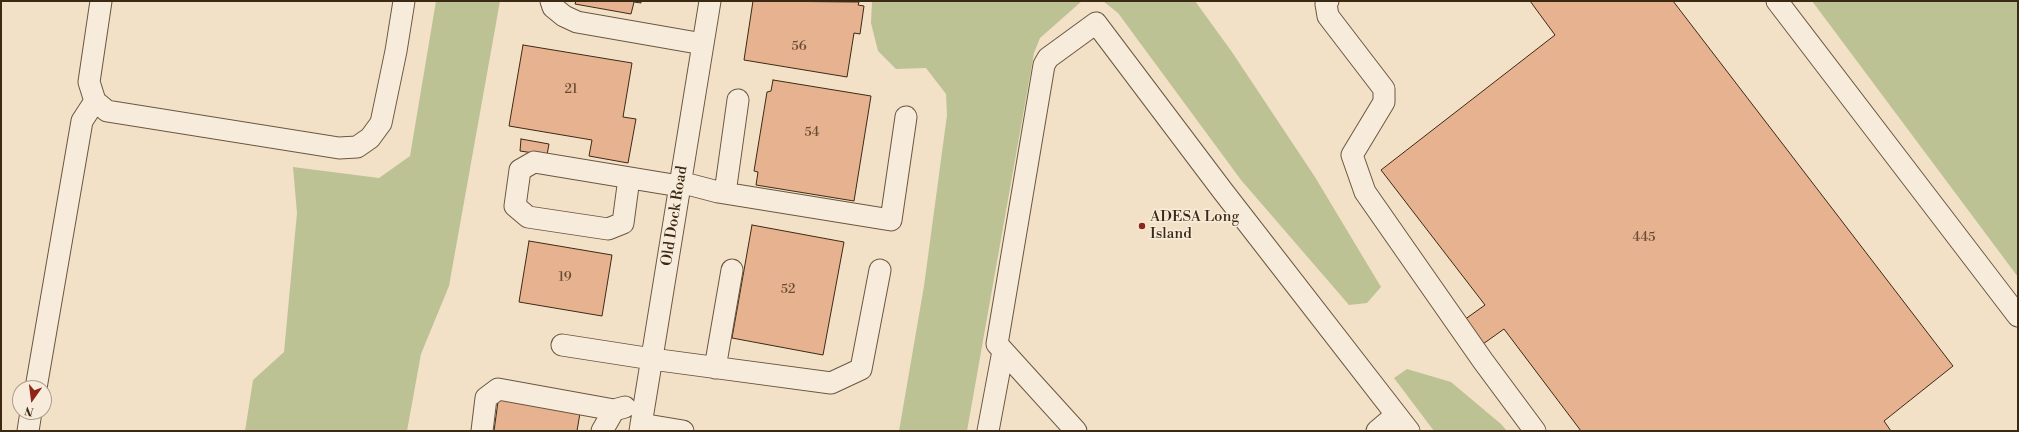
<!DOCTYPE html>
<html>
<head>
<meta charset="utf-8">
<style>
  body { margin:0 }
  #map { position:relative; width:2019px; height:432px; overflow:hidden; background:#f3e1c7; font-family:"Libre Bodoni",serif }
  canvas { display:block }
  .frame { position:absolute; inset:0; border:2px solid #3c2913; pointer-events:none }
  .north { position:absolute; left:12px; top:380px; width:40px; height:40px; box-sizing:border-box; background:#f7ecdb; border:1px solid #ac9e8b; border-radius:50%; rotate:194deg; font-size:11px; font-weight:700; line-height:16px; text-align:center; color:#3c2913 }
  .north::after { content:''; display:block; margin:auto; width:14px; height:18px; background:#8f2418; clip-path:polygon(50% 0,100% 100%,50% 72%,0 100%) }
</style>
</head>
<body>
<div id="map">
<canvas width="2019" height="432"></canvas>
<div class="frame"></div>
<div class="north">N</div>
</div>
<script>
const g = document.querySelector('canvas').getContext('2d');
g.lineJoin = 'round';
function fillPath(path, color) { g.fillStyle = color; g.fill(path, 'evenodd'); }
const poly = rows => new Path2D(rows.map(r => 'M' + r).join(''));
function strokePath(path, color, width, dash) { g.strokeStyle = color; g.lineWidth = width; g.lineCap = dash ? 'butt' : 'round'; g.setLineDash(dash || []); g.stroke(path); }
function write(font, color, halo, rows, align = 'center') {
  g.font = font + ' "Libre Bodoni",serif'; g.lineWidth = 3; g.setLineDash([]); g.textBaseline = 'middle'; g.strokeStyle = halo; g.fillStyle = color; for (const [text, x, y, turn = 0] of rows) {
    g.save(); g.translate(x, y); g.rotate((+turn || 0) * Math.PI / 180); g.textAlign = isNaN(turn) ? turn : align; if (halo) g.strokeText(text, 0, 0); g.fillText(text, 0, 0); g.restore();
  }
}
fillPath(poly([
  [436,1,500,1,449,286,421,354,407,431,245,431,253,380,284,352,297,213,293,167,379,178,410,156],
  [872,1,1082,1,1040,38,1034,53,967,431,899,431,924,286,947,115,946,94,926,68,896,69,878,51,871,23],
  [1103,1,1195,1,1232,52,1315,177,1381,287,1367,303,1349,305,1241,180,1118,13],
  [1812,1,2018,1,2018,277],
  [1407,369,1451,382,1501,424,1507,431,1434,431,1394,378]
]), '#bdc294');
const building = poly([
  [576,1,641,1,641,3,634,2,631,14,575,4,576,1],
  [753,1,859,2,858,5,864,6,860,34,854,33,847,77,744,60,753,1],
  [1530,1,1673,1,1953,366,1884,421,1891,431,1581,431,1504,329,1483,344,1464,320,1485,305,1381,170,1555,35,1530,1],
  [523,45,632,63,623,117,636,119,628,163,589,156,592,140,509,126,523,45],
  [773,80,871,96,854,201,756,185,758,172,754,171,767,92,771,91,773,80],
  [521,139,549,144,547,155,520,151,521,139],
  [752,225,844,242,823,355,732,338,752,225],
  [529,241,612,255,602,316,519,302,529,241],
  [499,394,580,413,577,431,494,431,499,394]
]);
fillPath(building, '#e6b290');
strokePath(building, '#3c2913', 1);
const minor = poly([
  [101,1,89,82,95,101,107,111,339,148,357,147,370,138,381,123,396,51,404,1],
  [551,1,553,7,564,16,577,22,703,44],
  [1328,1,1326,4,1328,16,1384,89,1384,102,1352,155,1365,192,1483,361,1535,431],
  [1777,1,2018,316],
  [629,178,623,223,608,229,528,217,515,206,520,170,534,162,661,183,680,186],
  [680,182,718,192,891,220,906,117],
  [725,193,738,100],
  [562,345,652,359,831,383,861,369,880,270],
  [715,368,732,270],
  [36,388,82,121,95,101],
  [641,424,683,431],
  [28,431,31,412],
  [482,431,486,398,498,389,614,410],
  [602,431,614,410,625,407],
  [640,431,710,1],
  [988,431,1003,351],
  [1076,431,997,344,1044,65,1048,58,1096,23,1222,190,1409,431],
  [1377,431,1396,415]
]);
strokePath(minor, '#6a5740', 23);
strokePath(minor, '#f7ecdb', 21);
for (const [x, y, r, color] of [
  [1142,226,4,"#8f2418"]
]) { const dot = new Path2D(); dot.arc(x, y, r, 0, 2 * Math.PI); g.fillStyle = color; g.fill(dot); strokePath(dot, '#f7ecdb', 1.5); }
write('13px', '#664b32', null, [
  ["56",799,47],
  ["21",571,90],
  ["54",812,133],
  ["445",1644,238],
  ["19",565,278],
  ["52",788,290]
]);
write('15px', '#3c2913', '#f7ecdb', [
  ["Old Dock Road",675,216,-81]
]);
write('15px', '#3c2913', '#f7ecdb', [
  ["ADESA Long",1150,217],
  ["Island",1150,234]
], 'left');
</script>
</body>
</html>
